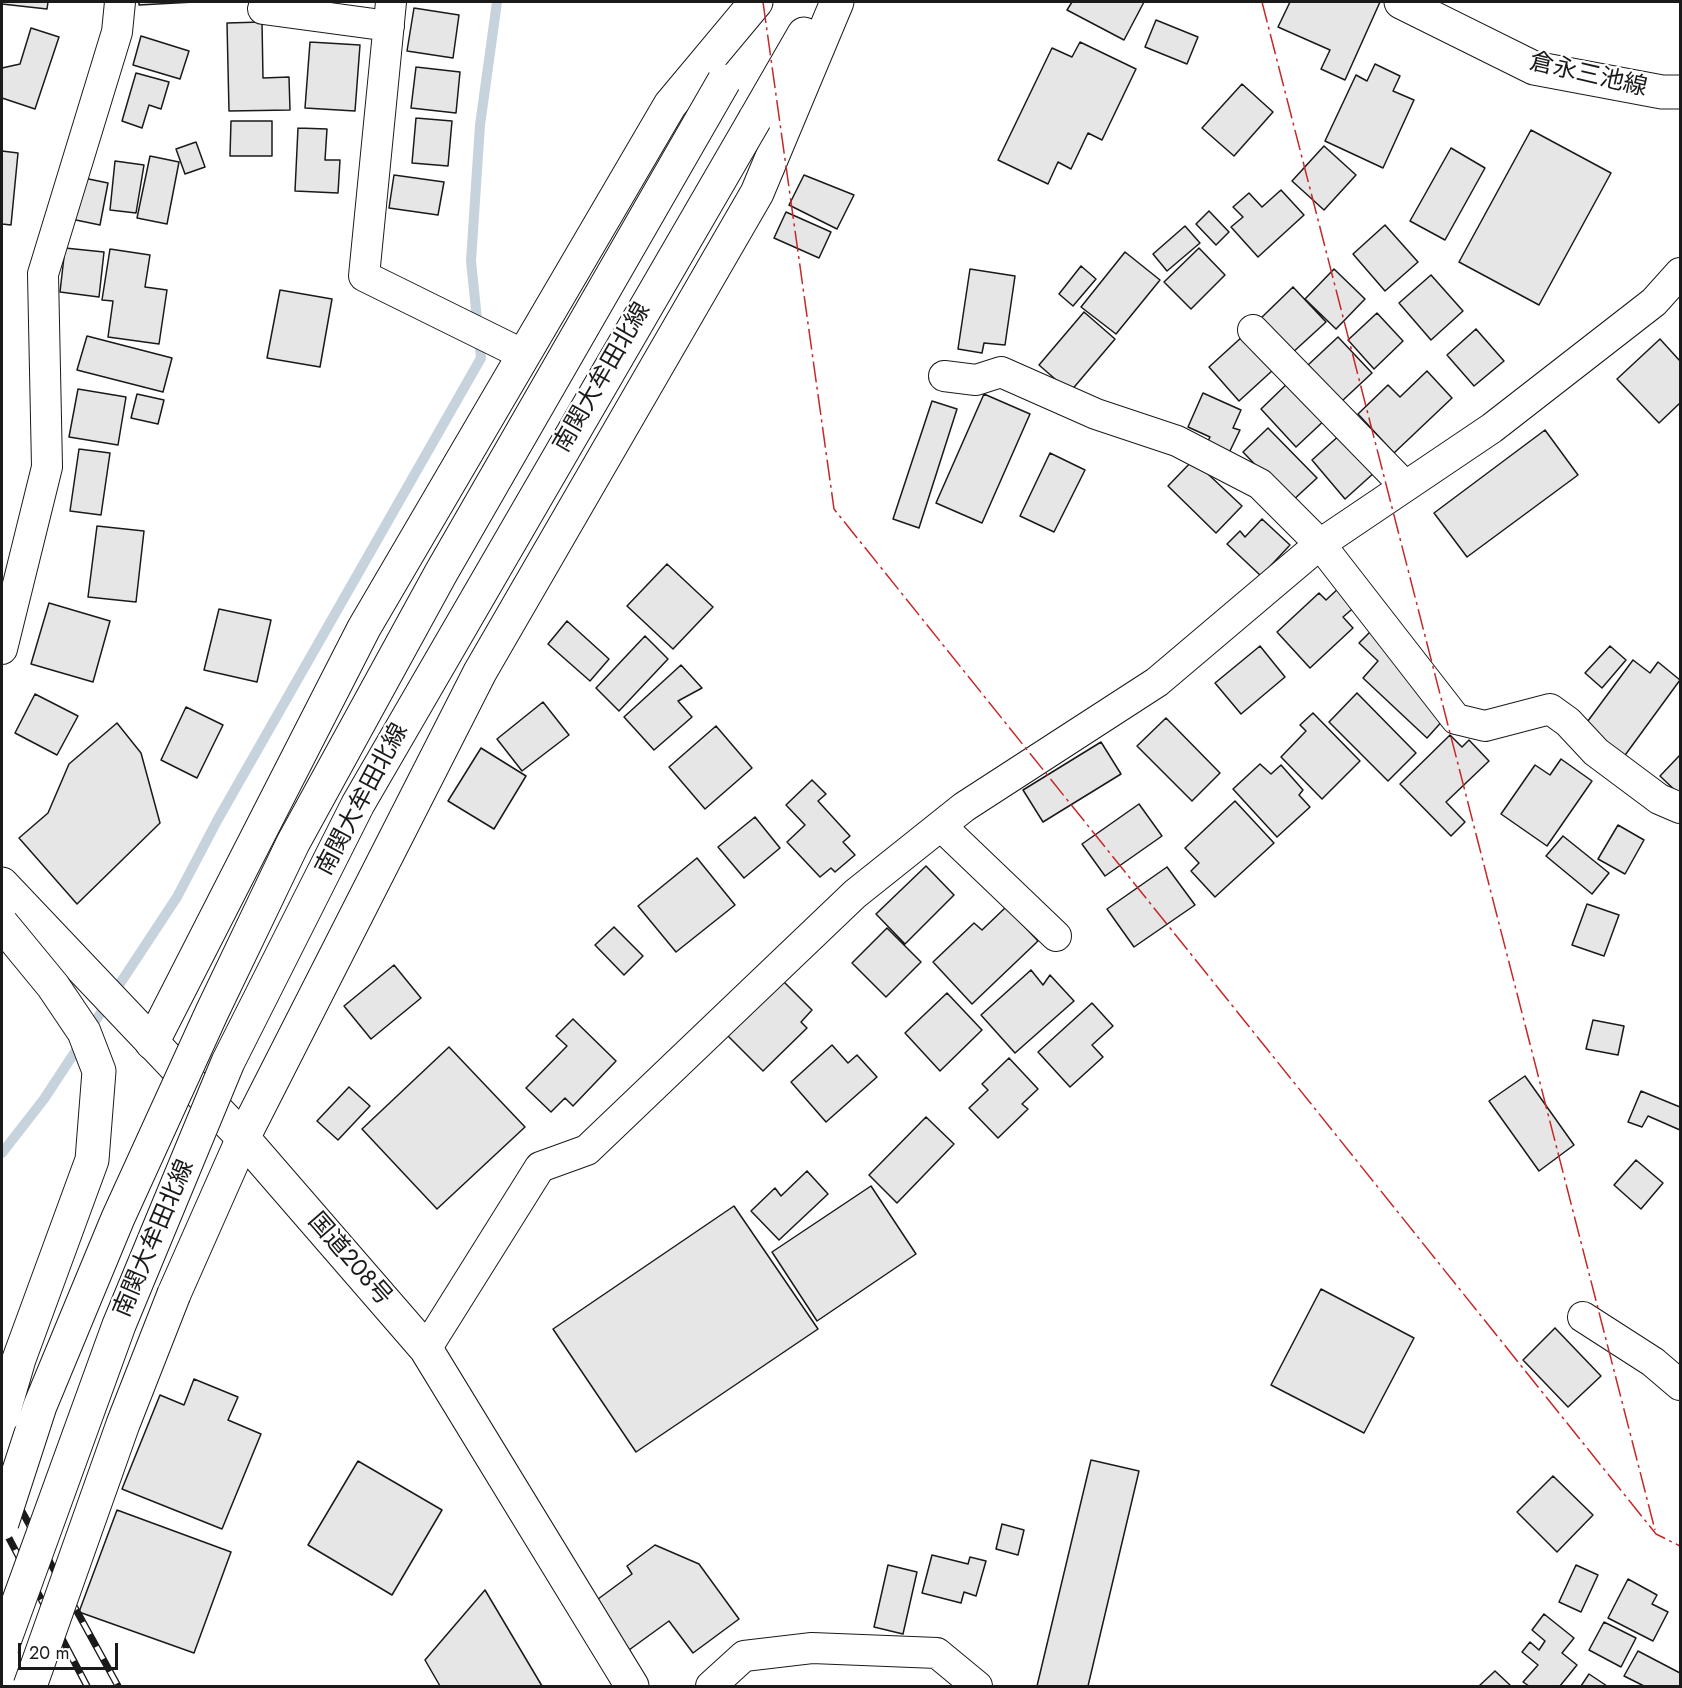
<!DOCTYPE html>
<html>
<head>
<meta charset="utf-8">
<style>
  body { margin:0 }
  #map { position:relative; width:1682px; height:1688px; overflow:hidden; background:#fff; font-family:Jost,sans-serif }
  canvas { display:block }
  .frame { position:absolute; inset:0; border:3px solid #1a1a1a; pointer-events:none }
  .scale { position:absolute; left:18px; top:1643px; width:100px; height:27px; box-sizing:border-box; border:3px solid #1a1a1a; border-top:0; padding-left:8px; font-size:18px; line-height:21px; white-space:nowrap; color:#1a1a1a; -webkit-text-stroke:4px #fff; paint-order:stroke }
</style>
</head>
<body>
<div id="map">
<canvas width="1682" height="1688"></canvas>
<div class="frame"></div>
<div class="scale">20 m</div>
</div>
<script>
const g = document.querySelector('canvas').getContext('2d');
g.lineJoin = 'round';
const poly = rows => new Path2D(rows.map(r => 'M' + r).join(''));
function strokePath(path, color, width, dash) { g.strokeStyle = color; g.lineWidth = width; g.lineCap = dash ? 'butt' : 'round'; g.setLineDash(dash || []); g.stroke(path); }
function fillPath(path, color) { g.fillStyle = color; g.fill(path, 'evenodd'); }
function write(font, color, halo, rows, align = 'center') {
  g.font = font + ' Jost,"Noto Sans JP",sans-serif'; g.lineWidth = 4.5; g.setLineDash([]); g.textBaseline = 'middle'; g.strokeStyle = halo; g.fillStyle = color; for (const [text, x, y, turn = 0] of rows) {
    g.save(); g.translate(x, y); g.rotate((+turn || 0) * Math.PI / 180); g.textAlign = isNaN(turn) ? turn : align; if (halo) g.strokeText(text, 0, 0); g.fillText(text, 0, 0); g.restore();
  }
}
strokePath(poly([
  [2,1153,44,1099,177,897,218,819,481,358,471,261,480,125,497,2]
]), '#c6d2dc', 10);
const building = poly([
  [2,2,48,2,47,9,2,4,2,2],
  [139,2,194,2,139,5,139,2],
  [1072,2,1144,2,1124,40,1067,10,1072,2],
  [1290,2,1380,2,1345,80,1321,69,1330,50,1278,27,1290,2],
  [414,8,459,15,453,58,407,51,414,8],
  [1156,20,1198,37,1187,64,1145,47,1156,20],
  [262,22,263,78,289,77,290,110,229,111,227,23,262,22],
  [31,28,59,37,35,109,2,98,2,68,20,64,31,28],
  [141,36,189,51,180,79,133,65,141,36],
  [310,42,360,45,355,111,305,108,310,42],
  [1080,42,1136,69,1102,140,1088,133,1071,169,1058,162,1048,184,998,160,1052,48,1072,57,1080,42],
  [1375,64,1400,76,1393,91,1414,100,1383,168,1325,141,1356,75,1367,81,1375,64],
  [416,67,460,72,456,113,411,108,416,67],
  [136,73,169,82,161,109,149,105,142,128,122,121,136,73],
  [1242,84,1273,112,1234,156,1202,128,1242,84],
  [416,118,452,121,448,166,412,163,416,118],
  [231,121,272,121,272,156,230,156,231,121],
  [298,128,327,129,325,160,340,160,338,193,295,191,298,128],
  [1531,130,1611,173,1539,305,1459,262,1531,130],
  [196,142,205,167,185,174,176,149,196,142],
  [1324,146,1356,175,1324,210,1292,181,1324,146],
  [1451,148,1485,168,1445,240,1410,221,1451,148],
  [2,151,18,153,11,225,2,224,2,151],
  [150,156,179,162,167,224,137,218,150,156],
  [115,161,144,165,136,213,110,210,115,161],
  [394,175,444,182,438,215,389,208,394,175],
  [804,175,854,195,837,229,789,205,804,175],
  [79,177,108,183,100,225,71,219,79,177],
  [1281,190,1304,215,1258,257,1231,227,1243,217,1233,207,1249,193,1262,207,1281,190],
  [1209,211,1229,232,1216,245,1196,224,1209,211],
  [786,212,831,232,819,258,774,238,786,212],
  [1385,225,1418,262,1385,291,1353,254,1385,225],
  [1185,226,1200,243,1167,271,1153,254,1185,226],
  [65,248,104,252,99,297,60,292,65,248],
  [1199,248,1225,275,1191,309,1164,282,1199,248],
  [110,249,150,255,145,287,167,290,159,344,108,337,113,301,102,300,110,249],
  [1125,252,1160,280,1116,334,1081,307,1125,252],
  [1081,266,1096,279,1073,306,1059,294,1081,266],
  [970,269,1015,276,1005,345,984,343,982,353,958,349,970,269],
  [1334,269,1365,299,1336,329,1305,299,1334,269],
  [1431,275,1463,311,1431,340,1399,303,1431,275],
  [1293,287,1326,322,1291,354,1259,320,1293,287],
  [280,290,332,299,320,367,267,358,280,290],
  [1084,312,1115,339,1070,392,1039,365,1084,312],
  [1377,313,1403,341,1374,369,1348,340,1377,313],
  [1476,329,1504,361,1474,386,1447,355,1476,329],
  [87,336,172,358,163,392,77,370,87,336],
  [1243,336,1273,370,1239,401,1209,367,1243,336],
  [1338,337,1372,373,1342,401,1308,365,1338,337],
  [1660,339,1680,361,1680,403,1659,423,1617,379,1660,339],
  [1427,371,1452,398,1394,453,1358,414,1388,385,1400,397,1427,371],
  [1292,379,1328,417,1296,447,1261,409,1292,379],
  [78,389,126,397,118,445,69,437,78,389],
  [1203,393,1241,410,1233,428,1240,430,1229,453,1207,443,1210,437,1188,427,1203,393],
  [137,394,164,400,158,424,131,418,137,394],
  [984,394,1030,414,982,523,936,503,984,394],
  [932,401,957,409,919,528,893,519,932,401],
  [1268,428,1317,478,1291,502,1243,452,1268,428],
  [1545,430,1578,475,1467,557,1434,513,1545,430],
  [1342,433,1375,472,1345,499,1312,460,1342,433],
  [79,449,110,453,101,515,70,511,79,449],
  [1050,453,1085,470,1054,532,1020,516,1050,453],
  [1193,460,1242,506,1216,533,1168,486,1193,460],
  [1262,519,1290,545,1261,576,1227,544,1240,531,1245,537,1262,519],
  [97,526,144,531,136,602,88,597,97,526],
  [667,564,713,607,673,649,627,606,667,564],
  [1340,587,1357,605,1343,617,1353,628,1310,668,1277,632,1319,593,1326,600,1340,587],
  [49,603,110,621,93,682,31,664,49,603],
  [219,609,271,620,257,682,204,670,219,609],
  [567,621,609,659,590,681,548,644,567,621],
  [1373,629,1455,707,1427,738,1363,678,1378,661,1359,643,1373,629],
  [645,636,668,659,619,711,596,688,645,636],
  [1260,646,1285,677,1241,714,1215,683,1260,646],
  [1610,646,1626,660,1602,688,1585,673,1610,646],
  [1633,660,1650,673,1658,662,1680,680,1623,758,1582,729,1633,660],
  [681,665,702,688,678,701,692,717,654,750,624,717,681,665],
  [1357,693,1416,753,1388,781,1329,722,1357,693],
  [35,694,78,716,57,755,15,733,35,694],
  [543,702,569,735,522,771,497,739,543,702],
  [186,707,223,725,197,778,161,760,186,707],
  [1313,713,1360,761,1322,799,1281,757,1306,731,1300,725,1313,713],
  [1166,718,1220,773,1192,801,1137,746,1166,718],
  [117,723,141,753,160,823,77,904,19,838,48,813,69,764,117,723],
  [716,726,752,768,705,809,669,767,716,726],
  [1450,735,1462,747,1469,740,1489,761,1446,802,1465,822,1451,836,1400,784,1450,735],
  [1101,742,1121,774,1043,822,1023,790,1101,742],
  [481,748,526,776,494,829,448,801,481,748],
  [1680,755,1680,795,1660,776,1680,755],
  [1561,759,1592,781,1547,846,1501,814,1535,765,1550,775,1561,759],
  [1260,764,1271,774,1281,765,1303,790,1299,795,1310,807,1277,837,1233,789,1260,764],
  [812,780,826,794,818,801,850,836,843,842,855,855,835,872,831,868,820,877,787,842,805,825,786,805,812,780],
  [1235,801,1274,843,1215,897,1191,871,1199,863,1185,848,1235,801],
  [1139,804,1162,836,1105,876,1082,844,1139,804],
  [755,817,780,848,744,878,718,847,755,817],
  [1618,825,1644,840,1625,874,1598,859,1618,825],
  [1563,836,1609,873,1592,894,1546,856,1563,836],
  [697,858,735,905,676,952,638,906,697,858],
  [926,866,954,895,905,944,876,914,926,866],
  [1167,867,1195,905,1134,947,1107,909,1167,867],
  [1587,904,1619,915,1604,956,1572,945,1587,904],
  [1006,907,1038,941,972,1004,933,962,974,923,982,930,1006,907],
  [614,927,643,956,624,975,595,945,614,927],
  [887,928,921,962,886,997,852,963,887,928],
  [394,965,421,998,371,1039,344,1006,394,965],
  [1031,970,1043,985,1050,975,1074,1001,1015,1053,981,1015,1031,970],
  [782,980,812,1010,801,1022,807,1028,763,1071,726,1034,782,980],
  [947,993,982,1030,940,1071,905,1033,947,993],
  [1092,1003,1113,1026,1092,1045,1103,1057,1070,1087,1038,1052,1092,1003],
  [573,1019,616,1061,573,1106,565,1098,551,1112,526,1088,567,1046,556,1036,573,1019],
  [1593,1020,1624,1026,1618,1055,1586,1049,1593,1020],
  [832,1045,848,1063,857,1055,877,1077,826,1122,791,1082,832,1045],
  [449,1047,525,1127,437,1209,362,1129,449,1047],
  [1009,1058,1038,1089,1022,1104,1028,1109,998,1138,969,1108,988,1090,982,1084,1009,1058],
  [1525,1076,1574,1145,1539,1171,1489,1101,1525,1076],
  [349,1087,370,1106,338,1140,317,1121,349,1087],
  [1641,1091,1680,1107,1680,1130,1648,1116,1642,1127,1628,1122,1641,1091],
  [926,1117,954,1144,897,1203,869,1175,926,1117],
  [1636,1160,1663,1183,1641,1209,1614,1185,1636,1160],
  [807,1171,828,1194,779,1240,751,1211,775,1188,781,1196,807,1171],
  [871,1186,916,1254,817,1321,772,1252,871,1186],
  [734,1206,818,1329,636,1452,553,1329,734,1206],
  [1321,1289,1414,1338,1364,1433,1271,1385,1321,1289],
  [1555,1328,1601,1376,1568,1407,1523,1360,1555,1328],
  [194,1379,238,1397,228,1420,261,1434,222,1529,122,1489,160,1395,184,1405,194,1379],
  [1091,1460,1139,1471,1088,1686,1037,1686,1091,1460],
  [358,1461,442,1510,392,1595,308,1545,358,1461],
  [1553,1476,1593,1515,1557,1552,1517,1512,1553,1476],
  [117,1510,231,1552,194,1653,79,1612,117,1510],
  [1002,1524,1024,1530,1018,1555,996,1549,1002,1524],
  [655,1545,699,1564,739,1619,693,1653,669,1621,629,1650,594,1602,632,1574,627,1566,655,1545],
  [932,1555,968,1564,970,1557,986,1561,976,1596,964,1592,961,1603,922,1593,932,1555],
  [888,1565,917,1572,903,1634,874,1627,888,1565],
  [1576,1565,1598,1575,1581,1612,1559,1602,1576,1565],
  [1628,1579,1657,1595,1652,1604,1668,1612,1653,1641,1608,1618,1628,1579],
  [485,1590,542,1686,440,1686,425,1660,485,1590],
  [1544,1614,1574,1638,1562,1653,1577,1665,1560,1686,1529,1686,1523,1682,1538,1665,1522,1652,1530,1642,1539,1650,1545,1641,1532,1630,1544,1614],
  [1604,1622,1636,1638,1621,1667,1589,1650,1604,1622],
  [1638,1651,1680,1673,1680,1686,1644,1686,1624,1676,1638,1651],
  [1495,1671,1511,1686,1479,1686,1495,1671],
  [1589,1674,1607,1686,1581,1686,1589,1674]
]);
fillPath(building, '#e6e6e6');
strokePath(building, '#1a1a1a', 1.5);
const minor = poly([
  [391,2,364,276,524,355],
  [263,9,389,26],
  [1253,330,1405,486],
  [944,376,976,380,1001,372,1096,414,1177,441,1260,484,1320,544,1456,719,1485,726,1550,709,1568,722,1596,752,1659,799,1680,808],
  [2,649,47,467,43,274,117,32,120,2],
  [941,826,1056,936],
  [1583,1317,1653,1362,1680,1385],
  [426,1349,540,1167,587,1150,855,894,964,807,1157,682,1320,544,1492,428,1654,302,1680,273],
  [711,1686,744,1656,812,1648,937,1653,977,1686]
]);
const secondary = poly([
  [1401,2,1534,68,1662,92,1680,92]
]);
const primary = poly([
  [755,119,804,34],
  [152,1043,364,628,670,105,756,2],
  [174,1294,243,1138,480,672,757,193,837,2]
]);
const trunk = poly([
  [2,884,243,1138,426,1349,632,1686]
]);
strokePath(minor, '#1a1a1a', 32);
strokePath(secondary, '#1a1a1a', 35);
strokePath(primary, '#1a1a1a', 35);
strokePath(trunk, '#1a1a1a', 35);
strokePath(minor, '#fff', 30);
strokePath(secondary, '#fff', 33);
strokePath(primary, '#fff', 33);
strokePath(trunk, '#fff', 33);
const rail = poly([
  [2,1475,118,1686],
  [2,1525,87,1686]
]);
strokePath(rail, '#1a1a1a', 7);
strokePath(rail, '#fff', 4.5, [14]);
const primaryBridge = poly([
  [2,924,53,986,84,1032,99,1071,92,1160,19,1359,2,1417],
  [2,1523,40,1406,118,1218,212,1012,293,843,441,573,724,81],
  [2,1647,119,1325,228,1062,358,804,755,119],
  [30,1686,123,1424,174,1294]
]);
strokePath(primaryBridge, '#1a1a1a', 35, []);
strokePath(primaryBridge, '#fff', 33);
strokePath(poly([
  [763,2,834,509,1656,1534,1680,1546],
  [1262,2,1655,1530]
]), '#c62828', 1.5, [21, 4.5, 3, 4.5]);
write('24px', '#1a1a1a', '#fff', [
  ["倉永三池線",1588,76,13],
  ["南関大牟田北線",603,378,-60],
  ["南関大牟田北線",363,800,-62],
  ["南関大牟田北線",155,1239,-67],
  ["国道208号",349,1260,49]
]);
</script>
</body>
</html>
